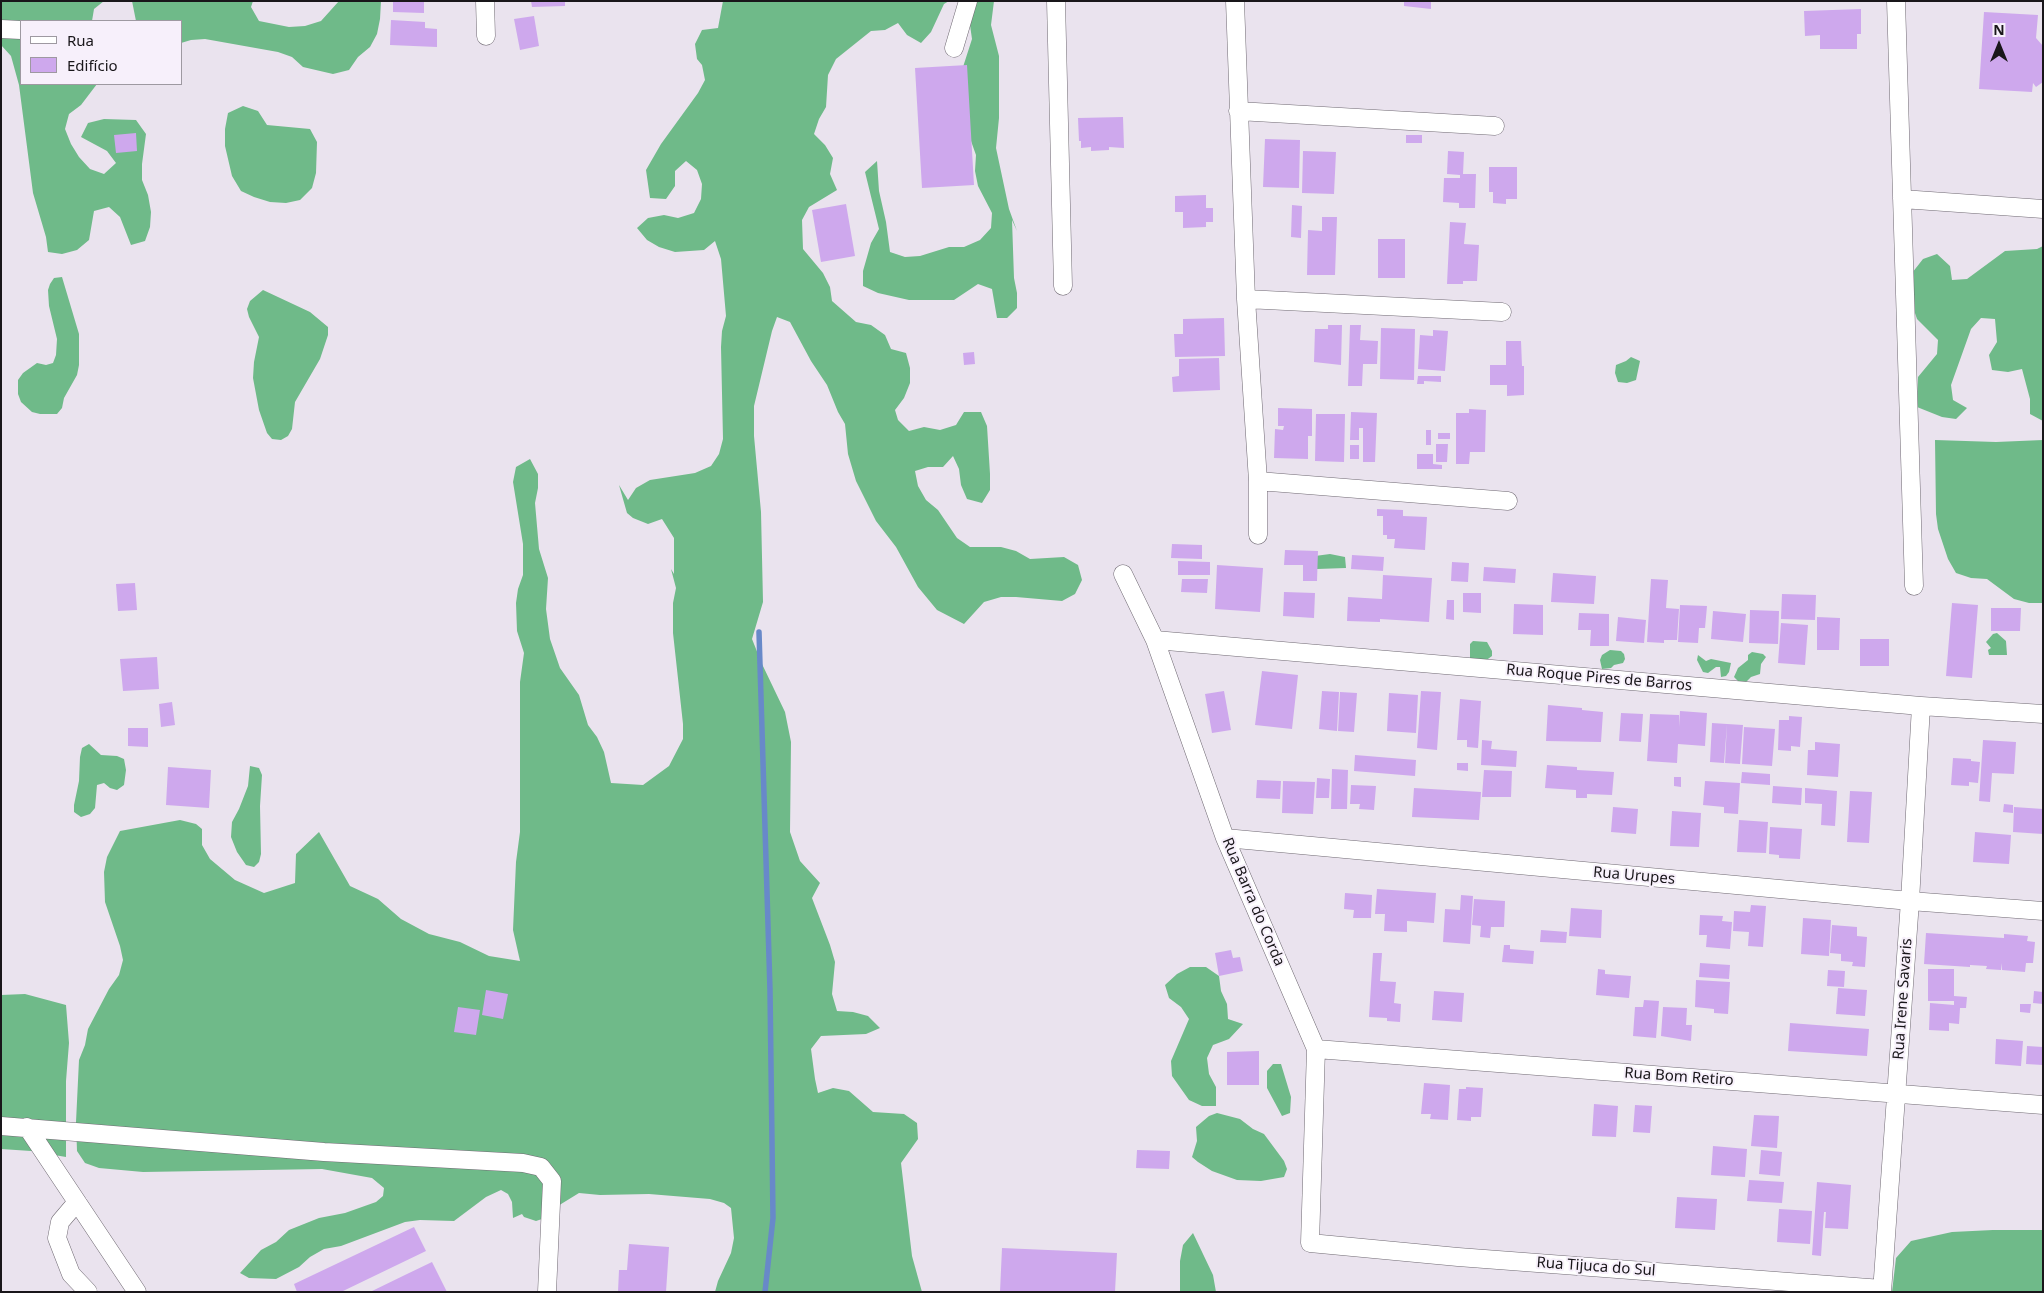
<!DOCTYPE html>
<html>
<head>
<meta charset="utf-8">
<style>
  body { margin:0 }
  #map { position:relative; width:2044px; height:1293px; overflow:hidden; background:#eae3ee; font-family:"Noto Sans",sans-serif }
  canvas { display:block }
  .frame { position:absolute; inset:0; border:2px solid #19161a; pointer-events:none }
  .legend { position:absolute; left:20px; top:20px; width:162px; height:65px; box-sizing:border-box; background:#f7f0fb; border:1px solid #9e99a1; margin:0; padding:6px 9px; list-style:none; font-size:15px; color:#19161a }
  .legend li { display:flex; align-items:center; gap:10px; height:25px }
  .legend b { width:25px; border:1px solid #9e99a1 }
  .north { position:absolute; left:1974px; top:20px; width:50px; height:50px; -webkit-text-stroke:4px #f7f0fb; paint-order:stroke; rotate:0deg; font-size:14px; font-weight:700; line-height:20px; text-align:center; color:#19161a }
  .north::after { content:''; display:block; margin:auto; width:18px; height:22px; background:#19161a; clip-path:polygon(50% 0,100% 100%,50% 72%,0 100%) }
</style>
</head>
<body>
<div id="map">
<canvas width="2044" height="1293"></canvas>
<div class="frame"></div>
<ul class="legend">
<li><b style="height:6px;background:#fff"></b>Rua</li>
<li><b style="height:14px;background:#cea8ed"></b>Edifício</li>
</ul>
<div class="north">N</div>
</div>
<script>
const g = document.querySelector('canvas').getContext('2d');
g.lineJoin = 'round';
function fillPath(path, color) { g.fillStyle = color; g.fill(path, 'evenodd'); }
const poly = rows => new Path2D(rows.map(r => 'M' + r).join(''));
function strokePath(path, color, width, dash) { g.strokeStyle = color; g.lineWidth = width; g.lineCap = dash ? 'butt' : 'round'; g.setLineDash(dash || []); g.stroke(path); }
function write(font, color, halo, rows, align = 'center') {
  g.font = font + ' "Noto Sans",sans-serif'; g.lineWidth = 4; g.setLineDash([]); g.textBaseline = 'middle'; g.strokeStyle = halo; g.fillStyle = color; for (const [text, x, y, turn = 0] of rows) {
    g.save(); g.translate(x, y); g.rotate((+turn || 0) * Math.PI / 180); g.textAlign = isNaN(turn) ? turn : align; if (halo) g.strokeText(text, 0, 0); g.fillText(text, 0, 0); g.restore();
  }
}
fillPath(poly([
  [1,1,104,1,94,9,92,21,21,21,21,84,97,84,81,105,69,114,65,129,71,144,79,157,90,169,104,174,116,163,107,151,81,137,88,123,104,119,136,120,146,134,142,164,142,180,148,195,151,212,150,227,145,241,131,245,120,217,109,207,94,211,89,240,77,250,62,254,48,252,46,237,33,193,19,85,11,56,1,45],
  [132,1,253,1,251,7,259,21,289,27,305,26,321,21,339,1,381,1,380,19,377,34,370,47,358,57,349,70,333,74,303,67,292,57,278,52,205,39,191,40,181,43,181,21,136,21],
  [723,1,949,1,944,4,931,32,921,43,907,35,898,23,885,30,871,31,836,59,828,75,826,107,819,119,814,134,825,145,833,158,830,174,837,190,809,207,802,220,803,249,823,273,830,287,832,301,856,322,871,325,885,335,891,349,906,353,910,368,910,383,904,398,895,410,898,420,909,431,924,427,940,430,956,425,964,412,981,412,987,426,990,474,990,490,982,503,967,499,961,485,959,469,953,456,943,467,928,467,915,471,918,486,926,500,938,510,957,538,970,547,1001,547,1016,551,1030,559,1064,557,1078,565,1082,580,1075,594,1062,601,1016,597,1001,597,984,602,964,624,937,610,918,587,896,547,876,521,856,481,848,454,845,424,838,412,827,385,811,361,790,322,777,317,772,331,754,406,754,436,761,512,763,602,752,639,762,664,785,712,791,742,790,832,800,861,820,883,812,898,830,945,835,962,832,994,837,1011,853,1012,868,1016,880,1028,866,1034,821,1036,811,1049,815,1079,818,1093,833,1088,849,1091,873,1112,904,1114,917,1123,918,1139,901,1163,912,1256,922,1292,715,1292,718,1281,731,1253,734,1238,731,1208,724,1203,710,1199,649,1194,600,1195,579,1193,553,1209,545,1218,536,1221,524,1217,522,1214,513,1218,512,1202,508,1194,501,1190,486,1197,454,1221,420,1220,405,1222,341,1246,324,1249,310,1257,299,1267,276,1279,249,1278,240,1273,261,1250,276,1242,289,1230,319,1218,345,1213,376,1202,383,1196,384,1188,372,1178,322,1169,143,1172,99,1168,85,1163,77,1151,76,1122,79,1060,85,1045,88,1029,109,989,119,975,123,960,120,946,105,902,104,872,107,857,120,831,180,820,196,824,202,829,202,845,210,859,235,880,264,893,295,883,296,854,319,832,350,886,378,899,401,919,429,934,460,942,489,956,520,961,513,930,516,862,520,832,520,682,524,653,517,631,516,603,518,589,523,575,523,544,513,482,516,467,530,459,538,474,538,488,535,503,539,549,548,578,546,609,550,639,560,668,579,695,588,725,597,737,604,752,611,783,643,785,669,766,683,739,683,724,673,633,673,603,676,588,671,569,674,574,674,538,662,519,648,524,633,518,627,513,619,485,628,500,636,488,650,480,695,473,711,466,719,454,723,439,721,347,722,331,726,316,721,259,715,241,704,250,675,252,659,247,647,240,637,228,648,218,664,215,678,218,694,213,701,199,702,184,697,170,686,161,675,171,675,186,666,199,650,198,646,170,661,144,698,93,705,80,702,65,697,59,695,44,702,30,718,28],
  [959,1,994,1,991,25,999,56,999,118,996,148,1009,209,1017,231,1012,220,1014,278,1017,293,1017,308,1007,318,997,318,992,289,978,284,954,300,909,300,878,293,863,286,863,271,871,243,879,229,865,172,877,161,879,191,886,222,890,252,905,257,920,256,949,247,964,247,980,240,991,228,992,213,978,186,975,171,976,155,971,141,963,67,972,39,970,25],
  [243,106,258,111,267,125,310,129,317,142,316,173,312,188,300,200,286,203,270,202,254,197,241,191,232,176,225,146,225,129,228,113],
  [2043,246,2043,421,2030,414,2030,399,2022,369,2008,372,1992,370,1989,355,1997,342,1995,319,1981,318,1971,329,1951,385,1953,400,1967,408,1956,419,1942,417,1917,407,1918,377,1937,354,1938,340,1917,319,1912,304,1912,273,1923,259,1937,254,1950,266,1952,280,1967,279,2005,251,2037,249],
  [62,277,79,334,79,365,77,375,64,398,62,408,57,414,40,414,32,412,21,402,18,394,18,380,23,373,37,363,46,365,53,363,56,355,57,339,49,306,48,290,50,284,54,278],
  [263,290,310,312,328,327,328,335,320,359,295,402,292,429,288,436,281,440,272,439,267,433,259,410,253,378,254,362,259,337,249,317,247,309,250,301],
  [1631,357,1640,361,1636,380,1627,383,1618,382,1615,373,1616,365,1626,361],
  [1935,440,1996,442,2043,440,2043,603,2029,603,2014,599,1987,579,1971,578,1956,573,1948,559,1938,529,1936,514],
  [1330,554,1345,557,1346,568,1317,569,1315,556],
  [1997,633,2006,641,2007,655,1989,655,1988,650,1991,648,1986,642,1993,634],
  [1473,641,1487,642,1492,651,1492,656,1481,664,1470,658,1470,644],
  [1610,650,1621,651,1624,654,1625,659,1623,663,1614,665,1611,668,1602,669,1600,660,1602,655],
  [1752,652,1763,654,1766,657,1761,664,1760,674,1751,677,1745,683,1740,683,1734,677,1738,668,1748,660,1748,655],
  [1698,655,1706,661,1711,659,1731,663,1729,672,1726,676,1721,677,1720,667,1716,667,1708,673,1703,672,1697,660],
  [89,744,101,755,117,756,124,759,126,770,124,785,117,790,110,788,104,783,97,785,95,808,90,814,81,817,74,812,74,805,79,781,80,757,82,748],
  [250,766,259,768,262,775,260,806,261,854,259,862,254,867,246,865,237,852,231,837,232,822,239,809,248,786],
  [1190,967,1206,967,1219,976,1221,991,1227,1004,1228,1019,1243,1024,1229,1039,1213,1045,1207,1058,1209,1074,1216,1087,1216,1106,1202,1106,1189,1100,1172,1076,1171,1061,1189,1019,1181,1007,1169,998,1165,985,1177,974],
  [25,994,66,1005,69,1043,66,1081,66,1157,31,1151,1,1149,1,995],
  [1273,1064,1281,1064,1291,1097,1290,1113,1282,1116,1267,1088,1267,1071],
  [1217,1113,1240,1119,1253,1129,1264,1134,1284,1161,1287,1169,1284,1177,1261,1181,1237,1180,1212,1171,1198,1162,1192,1157,1197,1141,1196,1127,1209,1116],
  [1993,1230,2043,1230,2043,1292,1892,1292,1896,1258,1911,1241,1952,1232],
  [1193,1233,1213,1275,1216,1292,1180,1292,1180,1261,1183,1245]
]), '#6fba89');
strokePath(poly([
  [759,632,770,990,773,1218,765,1292]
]), '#6889c9', 5.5);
fillPath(poly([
  [393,1,424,1,424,13,393,12],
  [531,1,565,1,565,6,532,7],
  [1404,1,1431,1,1431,9,1404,6],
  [1861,9,1861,34,1857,34,1857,49,1820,49,1820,35,1805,36,1804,11],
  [1984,12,2038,15,2036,38,2043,46,2043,82,2036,87,2033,83,2032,92,1979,89],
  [534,16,539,46,520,50,514,19],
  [391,20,425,22,425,28,437,29,437,47,390,45],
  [967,65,974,185,922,188,915,68],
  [1123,117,1124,148,1109,147,1109,150,1091,151,1091,147,1081,148,1081,141,1079,141,1078,118],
  [136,133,137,151,116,153,114,135],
  [1406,135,1422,135,1422,143,1406,143],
  [1265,139,1300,140,1299,188,1263,187],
  [1303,151,1336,152,1334,194,1302,193],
  [1448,151,1464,152,1463,174,1476,174,1475,208,1459,208,1459,203,1443,202,1444,178,1460,178,1460,175,1447,174],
  [1489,167,1517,167,1517,199,1506,199,1506,204,1493,203,1493,192,1489,192],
  [1206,195,1206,208,1213,208,1213,222,1206,222,1206,227,1183,228,1183,212,1175,212,1175,196],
  [846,204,855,256,821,262,812,210],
  [1292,205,1302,206,1301,238,1291,237],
  [1322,217,1337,217,1335,275,1307,275,1308,230,1322,231],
  [1450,222,1466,223,1464,244,1479,245,1477,281,1463,281,1463,284,1447,284],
  [1378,239,1405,239,1405,278,1378,278],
  [1224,318,1225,356,1175,357,1174,334,1183,334,1183,319],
  [1328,325,1342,325,1341,365,1314,362,1315,329,1328,329],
  [1350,325,1361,325,1360,340,1378,341,1377,364,1363,364,1362,386,1348,386],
  [1381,328,1415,329,1414,380,1380,379],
  [1433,330,1448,331,1445,371,1418,369,1420,335,1433,336],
  [1506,341,1521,341,1522,366,1524,366,1524,395,1507,396,1507,385,1490,385,1490,365,1506,365],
  [974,352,975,364,964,365,963,353],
  [1219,358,1220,390,1173,392,1172,377,1179,376,1179,359],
  [1418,376,1441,376,1441,382,1424,381,1424,384,1417,384],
  [1278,408,1312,409,1312,436,1308,436,1308,459,1274,458,1275,429,1283,430,1284,426,1278,426],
  [1469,409,1486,410,1485,452,1470,452,1469,464,1456,464,1456,413,1469,413],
  [1351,412,1377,413,1375,462,1363,462,1363,428,1359,428,1359,440,1350,440],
  [1316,414,1345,414,1344,462,1315,461],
  [1426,430,1431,430,1431,445,1426,445],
  [1438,433,1450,433,1450,439,1438,439],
  [1436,444,1448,444,1447,462,1436,462],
  [1350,445,1359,445,1359,459,1350,459],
  [1417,454,1433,454,1433,464,1442,465,1442,469,1417,469],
  [1377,509,1403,510,1403,516,1427,517,1425,550,1394,548,1395,539,1387,539,1387,535,1383,535,1383,516,1377,516],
  [1172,544,1202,545,1202,559,1171,558],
  [1285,550,1318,551,1317,581,1303,581,1303,565,1284,565],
  [1352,555,1384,557,1383,571,1351,569],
  [1178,561,1210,562,1210,575,1178,575],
  [1452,562,1469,563,1468,582,1451,581],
  [1217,565,1263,568,1260,612,1215,609],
  [1484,567,1516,569,1515,583,1483,581],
  [1553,573,1596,576,1594,604,1551,602],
  [1383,575,1432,578,1429,622,1380,619,1380,622,1347,621,1348,597,1382,599],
  [1182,579,1208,579,1207,593,1181,592],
  [1651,579,1668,580,1666,608,1679,609,1677,640,1664,640,1664,643,1647,642],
  [135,583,137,610,118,611,116,584],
  [1284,592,1315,593,1314,618,1283,616],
  [1463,593,1481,593,1481,613,1463,612],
  [1782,594,1816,595,1815,620,1781,619],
  [1447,600,1454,600,1454,620,1446,619],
  [1952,603,1978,605,1972,678,1946,676],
  [1514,604,1543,605,1543,635,1513,634],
  [1680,605,1707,606,1705,628,1699,628,1698,643,1678,642],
  [1991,608,2021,608,2020,631,1991,631],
  [1750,610,1779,611,1778,644,1749,643],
  [1713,611,1746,614,1743,642,1711,639],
  [1579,613,1609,614,1609,646,1590,646,1591,630,1578,630],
  [1618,617,1646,620,1644,643,1616,641],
  [1817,617,1840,618,1839,650,1817,650],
  [1781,623,1808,625,1805,665,1778,663],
  [1860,639,1889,639,1889,666,1860,666],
  [157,657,159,689,123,691,120,659],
  [1262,671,1298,675,1292,729,1255,725],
  [1224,691,1231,730,1212,733,1205,694],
  [1322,691,1339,692,1337,731,1319,729],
  [1421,691,1441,692,1437,750,1417,748],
  [1340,692,1357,693,1354,732,1338,731],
  [1389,693,1418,695,1416,733,1387,731],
  [1460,699,1481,701,1478,748,1467,747,1467,740,1457,740],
  [172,702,175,725,161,727,159,704],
  [1548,705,1582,708,1582,710,1603,712,1601,742,1546,741],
  [1680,711,1707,713,1705,746,1678,744,1677,763,1647,761,1650,714,1679,715,1679,727],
  [1621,713,1643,714,1641,742,1619,741],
  [1789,716,1802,717,1800,747,1791,746,1791,751,1778,750,1779,720,1789,720],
  [1712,723,1727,724,1724,763,1710,762],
  [1727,724,1743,725,1740,764,1725,763],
  [1744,727,1775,729,1772,766,1742,764],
  [128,728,148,728,148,747,128,746],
  [1482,740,1492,741,1491,749,1517,751,1516,767,1481,765],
  [1983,740,2016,742,2014,774,1992,773,1990,802,1979,801],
  [1815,742,1840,744,1838,777,1807,775,1808,750,1815,750],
  [1355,755,1416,760,1415,776,1354,771],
  [1953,758,1971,759,1971,761,1980,762,1978,783,1969,782,1969,786,1951,785],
  [1457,763,1468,763,1468,771,1457,770],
  [1547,765,1577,767,1577,770,1614,772,1612,795,1587,794,1587,798,1576,798,1576,790,1545,788],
  [168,767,211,770,209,808,166,805],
  [1332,769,1348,770,1347,809,1331,809],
  [1484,770,1512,771,1511,797,1482,797],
  [1742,772,1770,774,1770,785,1741,783],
  [1674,777,1681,777,1681,787,1674,786],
  [1317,778,1330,779,1329,798,1316,798],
  [1257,780,1281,781,1280,799,1256,798],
  [1283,781,1315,782,1313,814,1282,813],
  [1705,781,1740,783,1738,814,1724,813,1724,807,1703,805],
  [1351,785,1376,786,1374,810,1359,809,1360,804,1350,804],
  [1773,786,1802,788,1801,805,1772,803],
  [1414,788,1481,792,1479,820,1412,817],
  [1805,788,1837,791,1835,826,1821,825,1822,804,1805,803],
  [1850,791,1872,792,1869,843,1847,842],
  [2004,804,2013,805,2013,813,2003,812],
  [1613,807,1638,809,1636,834,1611,832],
  [2014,807,2043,809,2043,834,2013,832],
  [1672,811,1701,813,1699,847,1670,846],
  [1739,820,1768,822,1766,853,1737,852],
  [1770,827,1802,829,1800,859,1779,858,1779,855,1769,854],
  [1975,832,2011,835,2009,864,1973,862],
  [1377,889,1436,893,1434,923,1407,921,1407,932,1384,931,1385,914,1375,914],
  [1345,893,1372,895,1371,918,1353,918,1354,910,1344,909],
  [1461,895,1473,896,1470,944,1443,942,1445,909,1460,910],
  [1474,899,1505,901,1504,927,1491,927,1490,938,1480,937,1481,926,1472,925],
  [1751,905,1766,906,1763,947,1748,946,1749,932,1733,931,1734,911,1750,912],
  [1571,908,1602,910,1601,938,1569,936],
  [1700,915,1723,916,1722,921,1732,922,1730,949,1706,947,1707,935,1699,935],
  [1803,918,1831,920,1829,956,1801,954],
  [1832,925,1857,927,1857,936,1867,937,1865,967,1852,966,1853,962,1841,961,1841,954,1830,953],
  [1541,930,1567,932,1566,943,1540,942],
  [1926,933,2004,938,2004,934,2028,936,2027,941,2035,942,2033,963,2026,963,2025,972,2002,970,2002,963,2001,970,1986,969,1987,966,1970,965,1970,967,1924,964],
  [1504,945,1510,945,1510,949,1534,951,1533,964,1502,962],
  [1231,950,1233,958,1240,957,1243,971,1219,976,1215,953],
  [1373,953,1382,953,1380,981,1396,982,1394,1003,1401,1004,1400,1022,1387,1021,1387,1018,1369,1017],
  [1700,963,1730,965,1729,979,1699,977],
  [1598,969,1605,970,1605,974,1631,976,1629,998,1596,995],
  [1928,969,1954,969,1954,996,1967,997,1966,1008,1960,1008,1959,1024,1949,1023,1949,1031,1929,1030,1930,1003,1954,1005,1954,1001,1928,1001],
  [1828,970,1845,971,1844,987,1827,986],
  [1696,980,1730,982,1728,1014,1714,1013,1714,1009,1695,1007],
  [1838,988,1867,990,1865,1016,1836,1014],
  [486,990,508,994,503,1019,482,1015],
  [1434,991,1464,993,1462,1022,1432,1020],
  [2034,991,2043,992,2043,1004,2033,1003],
  [1644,1000,1659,1001,1656,1038,1633,1036,1635,1007,1643,1007],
  [2020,1004,2031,1004,2030,1013,2020,1012],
  [458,1007,480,1010,476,1035,454,1032],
  [1663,1007,1687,1008,1686,1025,1692,1025,1691,1041,1661,1036],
  [1790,1023,1869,1029,1867,1056,1788,1051],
  [1996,1039,2023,1041,2021,1066,1995,1064],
  [2027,1046,2043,1047,2043,1065,2026,1064],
  [1259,1051,1259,1085,1227,1085,1227,1052],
  [1424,1083,1450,1085,1448,1120,1430,1119,1431,1114,1421,1114],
  [1466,1087,1483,1088,1481,1117,1471,1117,1471,1121,1457,1120,1459,1089,1466,1089],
  [1594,1104,1618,1106,1616,1137,1592,1136],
  [1635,1105,1652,1106,1650,1133,1633,1132],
  [1754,1115,1779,1116,1777,1148,1751,1146],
  [1713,1146,1747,1149,1745,1177,1711,1175],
  [1137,1150,1170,1151,1169,1169,1136,1168],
  [1761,1150,1782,1152,1780,1176,1759,1174],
  [1749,1180,1784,1182,1782,1203,1747,1201],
  [1817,1182,1851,1185,1848,1229,1825,1228,1826,1212,1824,1212,1821,1256,1812,1255],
  [1677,1197,1717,1199,1715,1230,1675,1228],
  [1779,1209,1812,1211,1810,1244,1777,1242],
  [414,1227,426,1251,341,1292,297,1292,294,1284],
  [629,1244,669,1247,666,1292,618,1292,619,1270,627,1270],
  [1002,1248,1117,1253,1115,1292,1000,1292],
  [432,1262,447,1292,370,1292,407,1274]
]), '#cea8ed');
const minor = poly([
  [485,1,486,36],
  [1056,1,1063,286],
  [1235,1,1246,299,1258,481,1258,535],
  [1896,1,1914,586],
  [1,29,21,30],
  [954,48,968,1],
  [1238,111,1495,126],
  [1902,199,2043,209],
  [1246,299,1502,312],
  [1258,481,1508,501],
  [1123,574,1155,640,1225,838,1316,1049,1310,1243,1458,1257,1882,1289],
  [1155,640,1921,706,2043,714],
  [1225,838,1910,901,2043,911],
  [1316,1049,2043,1105],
  [1,1126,324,1152,523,1163,541,1167,552,1181,547,1292],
  [27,1127,137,1292],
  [77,1202,60,1222,57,1238,71,1274,88,1292],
  [1882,1292,1910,901,1921,706]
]);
strokePath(minor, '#706a73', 19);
strokePath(minor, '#fff', 18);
write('15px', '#19161a', '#f7f0fb', [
  ["Rua Roque Pires de Barros",1599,678,5],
  ["Rua Urupes",1634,876,5],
  ["Rua Barra do Corda",1253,902,67],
  ["Rua Irene Savaris",1903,999,-86],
  ["Rua Bom Retiro",1679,1077,4],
  ["Rua Tijuca do Sul",1596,1267,4]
]);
</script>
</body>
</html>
